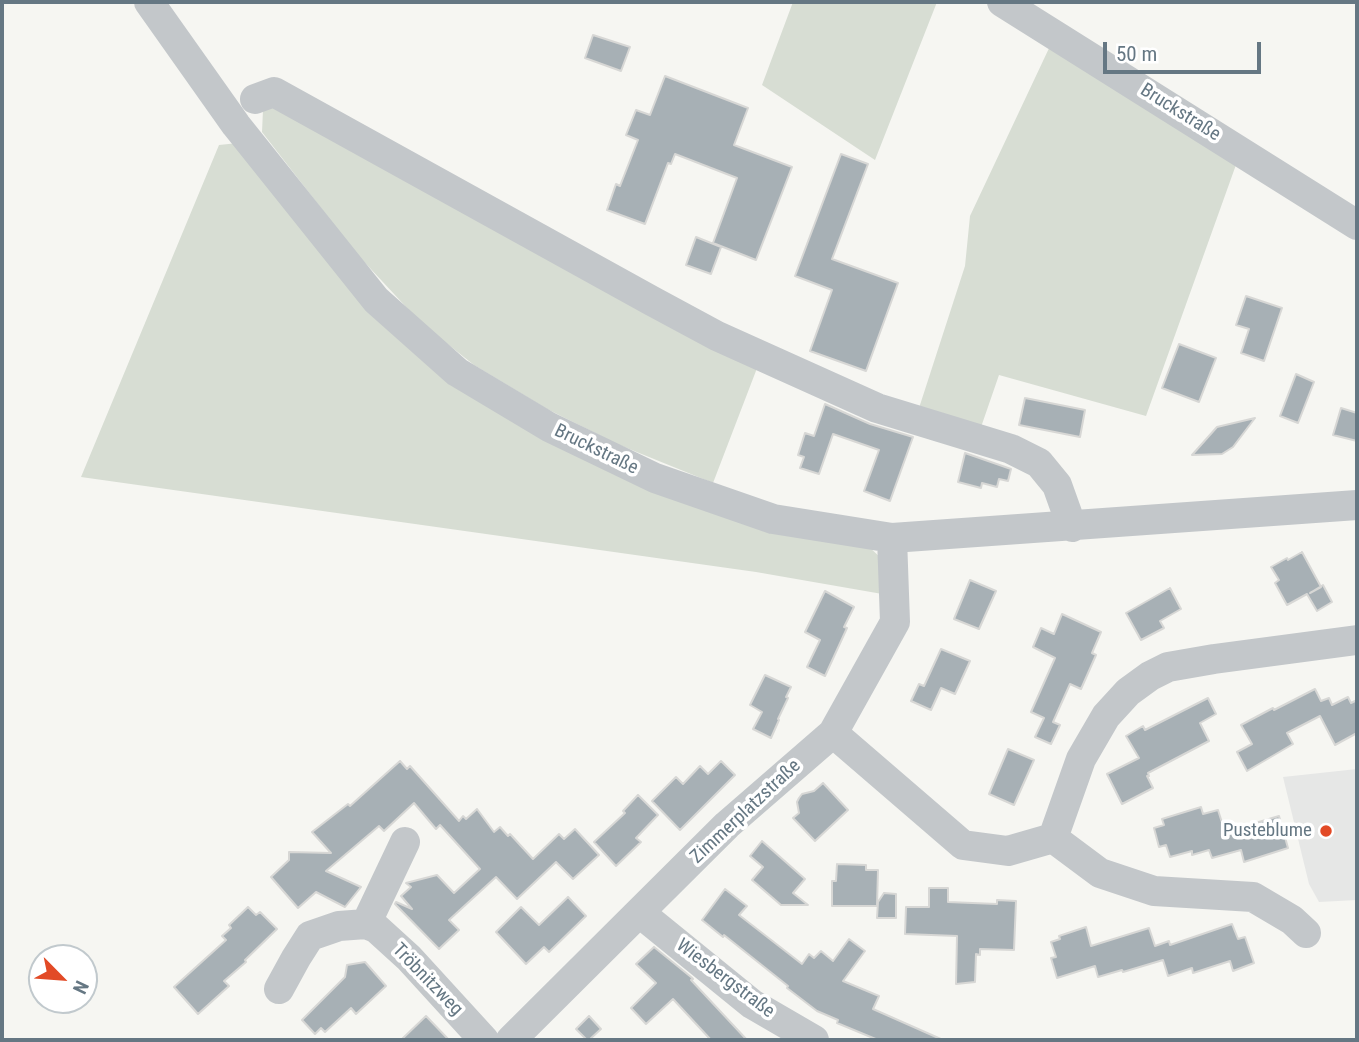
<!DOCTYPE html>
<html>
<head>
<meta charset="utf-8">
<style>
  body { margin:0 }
  #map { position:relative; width:1359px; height:1042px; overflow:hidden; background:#f6f6f2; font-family:"Roboto Condensed",sans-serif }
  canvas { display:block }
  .frame { position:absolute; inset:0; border:4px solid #657783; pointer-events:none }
  .north { position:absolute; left:28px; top:944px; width:70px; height:70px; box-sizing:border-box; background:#fff; border:2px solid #c1c9cd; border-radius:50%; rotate:115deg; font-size:19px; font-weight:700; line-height:28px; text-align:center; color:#657783 }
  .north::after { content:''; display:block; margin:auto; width:24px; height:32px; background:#e24a26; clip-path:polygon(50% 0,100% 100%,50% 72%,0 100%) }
  .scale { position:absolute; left:1103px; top:42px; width:158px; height:32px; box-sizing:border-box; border:4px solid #657783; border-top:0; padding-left:9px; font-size:21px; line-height:24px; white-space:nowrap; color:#657783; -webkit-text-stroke:5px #fff; paint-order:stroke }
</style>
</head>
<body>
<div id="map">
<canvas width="1359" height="1042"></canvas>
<div class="frame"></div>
<div class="north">N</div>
<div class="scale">50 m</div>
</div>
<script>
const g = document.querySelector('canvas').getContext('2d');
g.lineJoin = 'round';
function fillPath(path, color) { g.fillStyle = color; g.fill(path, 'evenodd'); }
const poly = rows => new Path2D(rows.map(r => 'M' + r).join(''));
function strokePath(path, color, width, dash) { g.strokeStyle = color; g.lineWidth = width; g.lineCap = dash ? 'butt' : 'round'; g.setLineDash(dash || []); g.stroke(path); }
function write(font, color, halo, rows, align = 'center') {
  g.font = font + ' "Roboto Condensed",sans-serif'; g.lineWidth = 7; g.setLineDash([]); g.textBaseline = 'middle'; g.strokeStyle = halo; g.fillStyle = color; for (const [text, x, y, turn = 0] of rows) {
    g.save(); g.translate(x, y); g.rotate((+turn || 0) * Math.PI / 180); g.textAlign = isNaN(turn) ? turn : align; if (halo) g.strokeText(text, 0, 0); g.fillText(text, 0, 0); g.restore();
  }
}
fillPath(poly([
  [1357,769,1357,900,1319,902,1309,884,1283,777]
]), '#e6e7e6');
fillPath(poly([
  [793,2,937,2,875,160,762,85],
  [1051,44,1237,162,1146,416,999,375,980,430,919,408,965,266,970,216],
  [273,103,759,363,713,483,617,444,547,409,474,365,421,323,355,252,262,132,263,110],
  [248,142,311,229,515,418,868,546,881,558,888,595,756,572,81,477,219,145]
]), '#d7ddd3');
const building = poly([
  [593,35,630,47,621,71,585,58,593,35],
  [665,76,748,108,734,145,792,167,756,260,713,243,737,178,675,154,671,164,668,163,645,224,607,210,616,184,620,186,638,140,626,135,636,110,650,115,665,76],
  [841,154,868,164,832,259,898,283,866,371,810,351,832,290,795,276,841,154],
  [696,237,721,247,711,274,686,265,696,237],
  [1246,296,1282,308,1264,361,1241,353,1249,329,1236,325,1246,296],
  [1179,344,1216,358,1199,402,1162,388,1179,344],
  [1296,374,1314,382,1298,423,1280,416,1296,374],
  [1025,398,1085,410,1080,437,1019,425,1025,398],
  [825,404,870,424,913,437,890,501,864,491,879,450,833,434,819,474,800,468,804,457,798,455,805,433,814,436,825,404],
  [1341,408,1357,413,1357,441,1333,435,1341,408],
  [1255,418,1233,447,1222,454,1192,455,1217,427,1255,418],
  [965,453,1011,469,1008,481,999,479,997,487,982,483,981,488,958,482,965,453],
  [1302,552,1321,587,1310,593,1323,585,1332,602,1317,611,1307,594,1287,605,1275,583,1279,580,1271,567,1287,558,1288,560,1302,552],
  [970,580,996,591,979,629,954,619,970,580],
  [1170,588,1181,609,1160,621,1164,628,1141,640,1126,613,1170,588],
  [825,591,854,607,844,627,847,628,825,676,807,667,820,640,805,632,825,591],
  [1062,614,1101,632,1092,653,1096,655,1081,689,1070,684,1053,722,1060,725,1051,744,1035,737,1044,718,1031,712,1055,658,1033,647,1041,628,1054,634,1062,614],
  [941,649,970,661,955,694,941,688,931,710,911,701,919,684,924,686,941,649],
  [765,675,791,687,786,697,788,698,778,719,779,720,771,738,753,729,762,712,750,705,765,675],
  [1315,689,1321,701,1329,698,1332,705,1348,697,1351,703,1357,700,1357,733,1335,745,1320,716,1287,733,1293,744,1247,771,1237,752,1252,744,1241,725,1273,708,1274,710,1315,689],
  [1208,698,1216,714,1200,723,1209,741,1148,773,1149,776,1147,776,1153,788,1122,804,1107,774,1139,758,1126,736,1143,726,1145,730,1208,698],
  [1008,749,1034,760,1014,805,989,794,1008,749],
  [400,761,407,769,410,766,459,821,463,816,466,819,477,809,494,832,500,827,508,836,510,834,533,859,559,834,564,839,575,829,599,855,573,879,556,862,517,899,496,877,449,920,459,930,439,949,395,904,396,902,412,909,401,896,411,887,406,883,437,875,454,893,480,869,440,825,436,829,414,803,384,831,379,826,326,871,361,887,345,907,316,892,298,908,271,877,289,860,289,852,331,853,312,832,348,804,350,806,400,761],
  [721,761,735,775,680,830,652,801,676,777,683,784,700,766,708,774,721,761],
  [823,783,848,810,815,841,793,818,799,813,797,802,799,798,802,794,814,791,823,783],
  [638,795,658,815,636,838,641,842,616,866,594,842,625,813,623,811,638,795],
  [1201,807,1203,814,1218,810,1225,832,1279,816,1288,848,1244,862,1241,850,1212,858,1209,850,1192,855,1192,851,1170,857,1166,845,1159,847,1154,828,1164,825,1162,819,1201,807],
  [762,841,805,879,793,893,808,905,781,905,752,880,763,867,750,856,762,841],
  [837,864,866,865,866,870,878,870,877,906,832,906,832,881,836,881,837,864],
  [929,888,948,888,948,902,997,904,997,900,1016,901,1014,950,980,949,980,955,976,954,975,982,956,984,957,936,905,934,906,907,929,907,929,888],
  [725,889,747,906,739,915,802,964,809,954,814,958,821,951,833,961,849,939,865,951,843,981,879,996,873,1009,943,1040,878,1040,837,1023,838,1020,817,1011,787,988,788,986,724,935,723,937,702,920,725,889],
  [884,893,896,894,896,918,877,918,878,902,884,893],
  [568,897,586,916,549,952,544,947,526,964,496,932,521,907,539,925,568,897],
  [248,907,256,915,260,912,277,929,245,960,246,962,224,981,229,986,198,1014,174,987,226,940,222,936,231,928,229,925,248,907],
  [1232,924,1238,939,1245,937,1254,963,1233,971,1230,961,1193,973,1192,968,1168,976,1163,960,1123,972,1122,970,1098,977,1095,966,1057,978,1051,958,1056,957,1051,942,1060,939,1059,936,1086,927,1091,946,1149,928,1155,946,1169,941,1170,945,1232,924],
  [654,947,691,977,693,979,691,980,747,1040,711,1040,673,999,646,1024,631,1008,656,983,636,964,654,947],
  [365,962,386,986,356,1014,351,1008,325,1032,321,1028,315,1034,302,1020,345,977,347,965,365,962],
  [426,1016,449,1040,401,1040,426,1016],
  [589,1016,601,1029,589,1040,587,1040,576,1029,589,1016]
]);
fillPath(building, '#a7b0b5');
strokePath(building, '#d7d7d5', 2);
strokePath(poly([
  [149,2,236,125,376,300,457,372,549,427,655,478,773,519,892,538,1357,505],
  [1002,2,1357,225],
  [255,99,274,92,652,301,717,336,877,408,1011,449,1039,463,1057,485,1072,527],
  [833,733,963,845,1008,851,1053,838,1081,759,1106,716,1128,692,1150,676,1168,667,1214,659,1357,640],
  [1053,838,1100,873,1154,891,1253,897,1292,920,1306,933],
  [640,913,752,1004,814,1040],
  [366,924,405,842],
  [279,989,296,958,310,936,339,926,366,924,376,928,409,958,484,1040],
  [511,1040,727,825,833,733,895,622,892,538]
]), '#c3c7ca', 30);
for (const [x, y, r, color] of [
  [1326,831,7,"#e24a26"]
]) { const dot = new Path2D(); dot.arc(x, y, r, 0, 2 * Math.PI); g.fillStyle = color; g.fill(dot); strokePath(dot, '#fff', 2.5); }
write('19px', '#657783', '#fff', [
  ["Bruckstraße",1180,113,32],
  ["Bruckstraße",596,450,26],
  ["Zimmerplatzstraße",746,812,-43],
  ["Wiesbergstraße",725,979,37],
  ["Tröbnitzweg",427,980,46]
]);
write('19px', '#657783', '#fff', [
  ["Pusteblume",1312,831]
], 'right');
</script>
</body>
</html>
